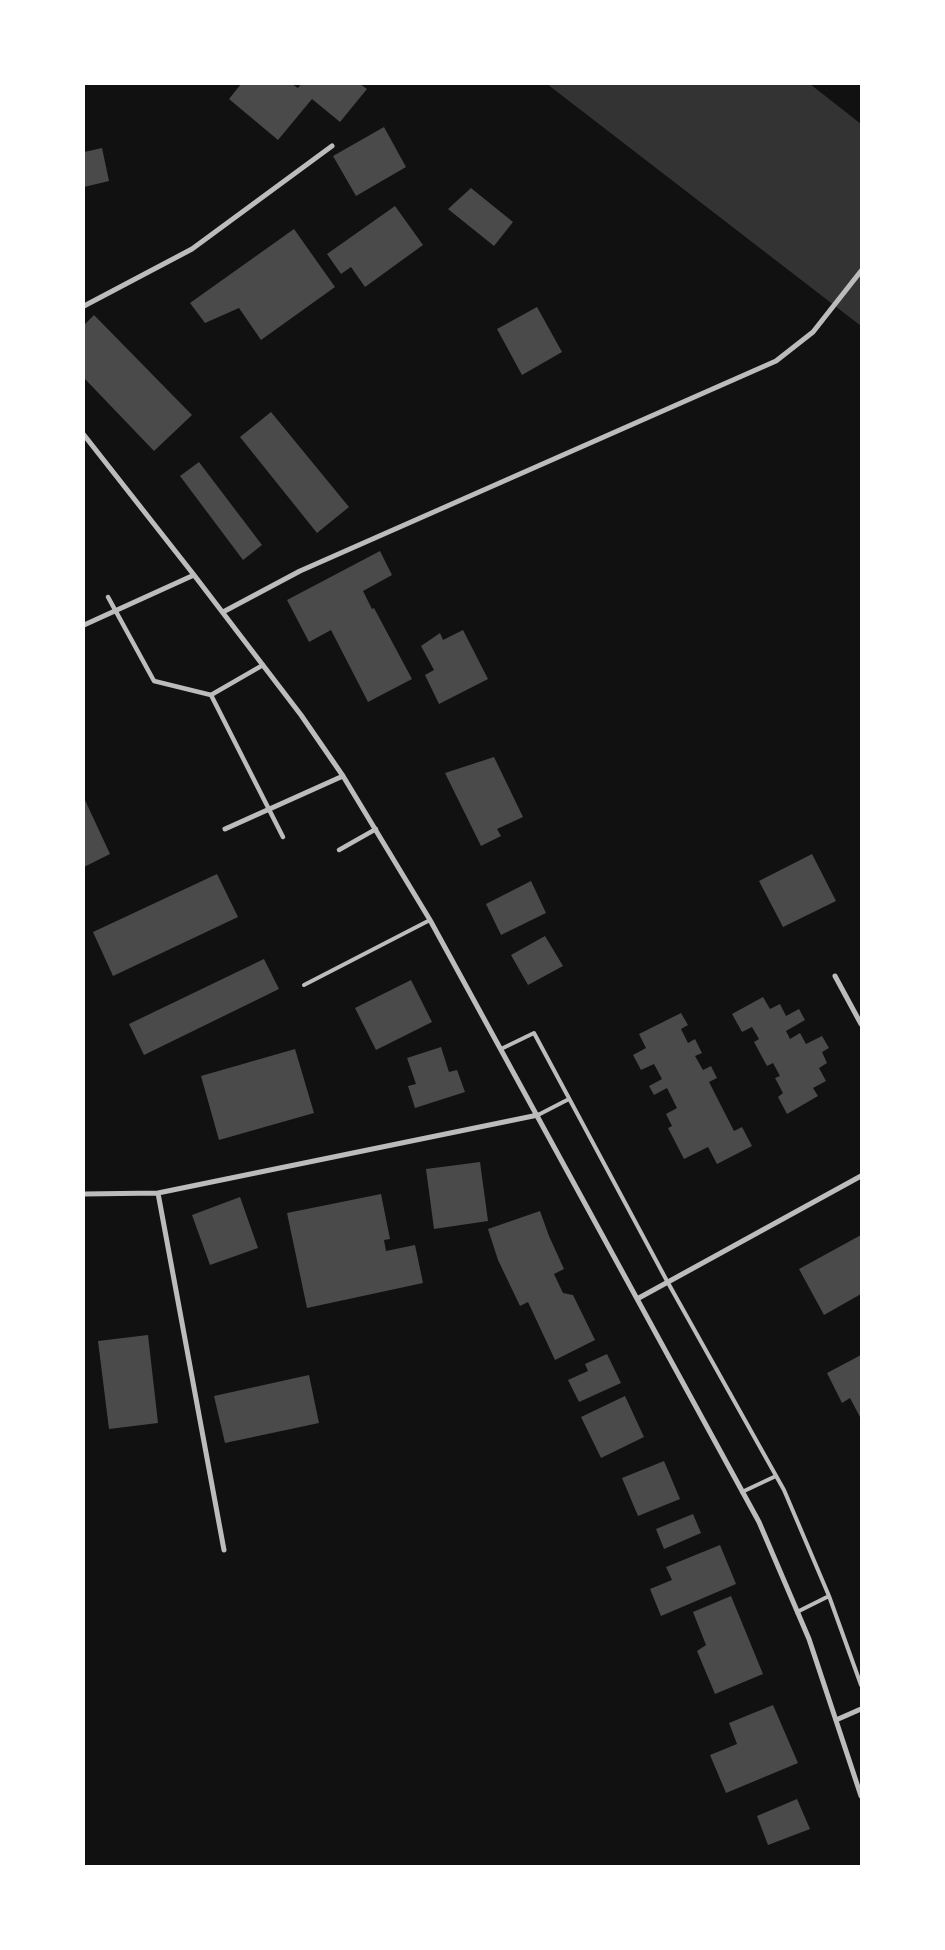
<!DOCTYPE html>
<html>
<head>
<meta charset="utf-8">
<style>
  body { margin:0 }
  #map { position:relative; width:945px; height:1950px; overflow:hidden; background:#111; font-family:"Public Sans",sans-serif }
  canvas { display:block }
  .frame { position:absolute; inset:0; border:85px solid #fff; pointer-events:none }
</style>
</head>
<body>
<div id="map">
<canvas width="945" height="1950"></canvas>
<div class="frame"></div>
</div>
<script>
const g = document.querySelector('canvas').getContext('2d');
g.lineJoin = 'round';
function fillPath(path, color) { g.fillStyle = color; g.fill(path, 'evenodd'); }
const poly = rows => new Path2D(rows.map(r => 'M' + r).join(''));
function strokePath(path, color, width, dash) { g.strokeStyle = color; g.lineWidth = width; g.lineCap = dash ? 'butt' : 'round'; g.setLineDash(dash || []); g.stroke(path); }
fillPath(poly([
  [547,84,810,84,861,124,861,326]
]), '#333');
fillPath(poly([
  [241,84,292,84,298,88,301,84,360,84,367,89,340,122,312,99,278,140,229,99],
  [384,127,406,167,356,196,333,156],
  [102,148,109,181,84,187,84,152],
  [471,188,513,222,494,246,448,209],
  [395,206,423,245,365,287,351,267,341,274,327,254],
  [294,229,335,287,261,340,239,308,205,323,190,303],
  [537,307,562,352,522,375,497,329],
  [94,315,192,415,154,451,84,378,84,325],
  [271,412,349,507,317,533,240,437],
  [199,462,262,545,243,560,180,476],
  [380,551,392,575,363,591,372,609,374,608,412,679,368,702,331,630,309,642,287,600],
  [463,630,488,679,439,704,425,675,434,670,421,646,440,633,443,640],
  [494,757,523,817,497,829,501,836,481,846,445,773],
  [84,798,110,854,84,867],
  [812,854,836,901,783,927,759,881],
  [217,874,238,917,113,976,93,932],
  [531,881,546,913,501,935,486,904],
  [545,936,563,966,528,985,511,955],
  [264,959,279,989,144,1055,129,1024],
  [411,980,432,1022,376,1050,355,1008],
  [763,997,770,1009,780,1004,786,1016,799,1009,805,1020,786,1031,790,1039,800,1033,806,1044,822,1036,829,1048,822,1052,827,1063,819,1068,826,1081,813,1088,818,1096,787,1114,778,1097,783,1093,775,1078,780,1076,773,1063,767,1066,754,1042,759,1039,752,1027,742,1032,732,1014],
  [681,1013,688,1025,681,1029,688,1043,695,1039,702,1053,695,1056,703,1070,711,1066,717,1078,709,1082,734,1131,742,1127,752,1146,717,1164,708,1147,684,1159,668,1128,672,1126,666,1114,677,1108,667,1088,654,1095,649,1086,662,1079,654,1064,641,1070,633,1055,646,1048,639,1034],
  [441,1047,449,1072,457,1070,465,1092,415,1108,408,1086,416,1084,407,1058],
  [295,1049,314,1113,219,1140,201,1076],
  [480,1162,488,1221,434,1229,426,1169],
  [381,1194,390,1239,384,1240,386,1251,415,1245,423,1283,307,1308,287,1213],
  [240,1197,258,1248,210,1265,192,1215],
  [540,1211,549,1236,564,1269,554,1274,563,1293,573,1295,595,1340,555,1360,528,1302,520,1306,498,1260,488,1229],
  [861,1235,861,1294,824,1315,799,1269],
  [148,1335,158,1423,109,1429,98,1341],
  [607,1354,621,1383,579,1402,568,1380,588,1371,585,1364],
  [861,1355,861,1419,850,1398,842,1403,827,1373],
  [309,1375,319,1423,225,1443,214,1396],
  [625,1396,644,1437,601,1458,581,1417],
  [664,1461,680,1499,638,1516,622,1478],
  [693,1514,701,1533,664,1549,656,1529],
  [720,1545,736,1584,661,1616,650,1589,672,1580,666,1567],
  [731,1596,763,1674,715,1694,697,1651,706,1645,693,1612],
  [773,1705,798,1763,726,1793,710,1755,737,1744,729,1723],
  [797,1799,810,1829,768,1845,757,1816]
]), '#4a4a4a');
strokePath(poly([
  [304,985,430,920],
  [501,1049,534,1033,667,1281,784,1490,829,1596,861,1685],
  [538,1115,569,1099],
  [742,1492,776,1476],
  [797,1612,829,1596]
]), '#bcbcbc', 4);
strokePath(poly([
  [108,597,154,681,211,695],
  [263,665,211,695,283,837],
  [339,850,376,829]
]), '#bcbcbc', 4.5);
strokePath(poly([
  [84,306,192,249,332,146],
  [84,435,194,575,301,715,343,776,430,920,759,1522,809,1639,861,1796],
  [223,612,300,571,776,361,813,332,861,271],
  [84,625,194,575],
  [225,829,343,776],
  [835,976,861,1024],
  [158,1193,224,1550],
  [84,1194,158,1193,538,1115],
  [637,1299,861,1176],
  [836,1720,861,1709]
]), '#bcbcbc', 5);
</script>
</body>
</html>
